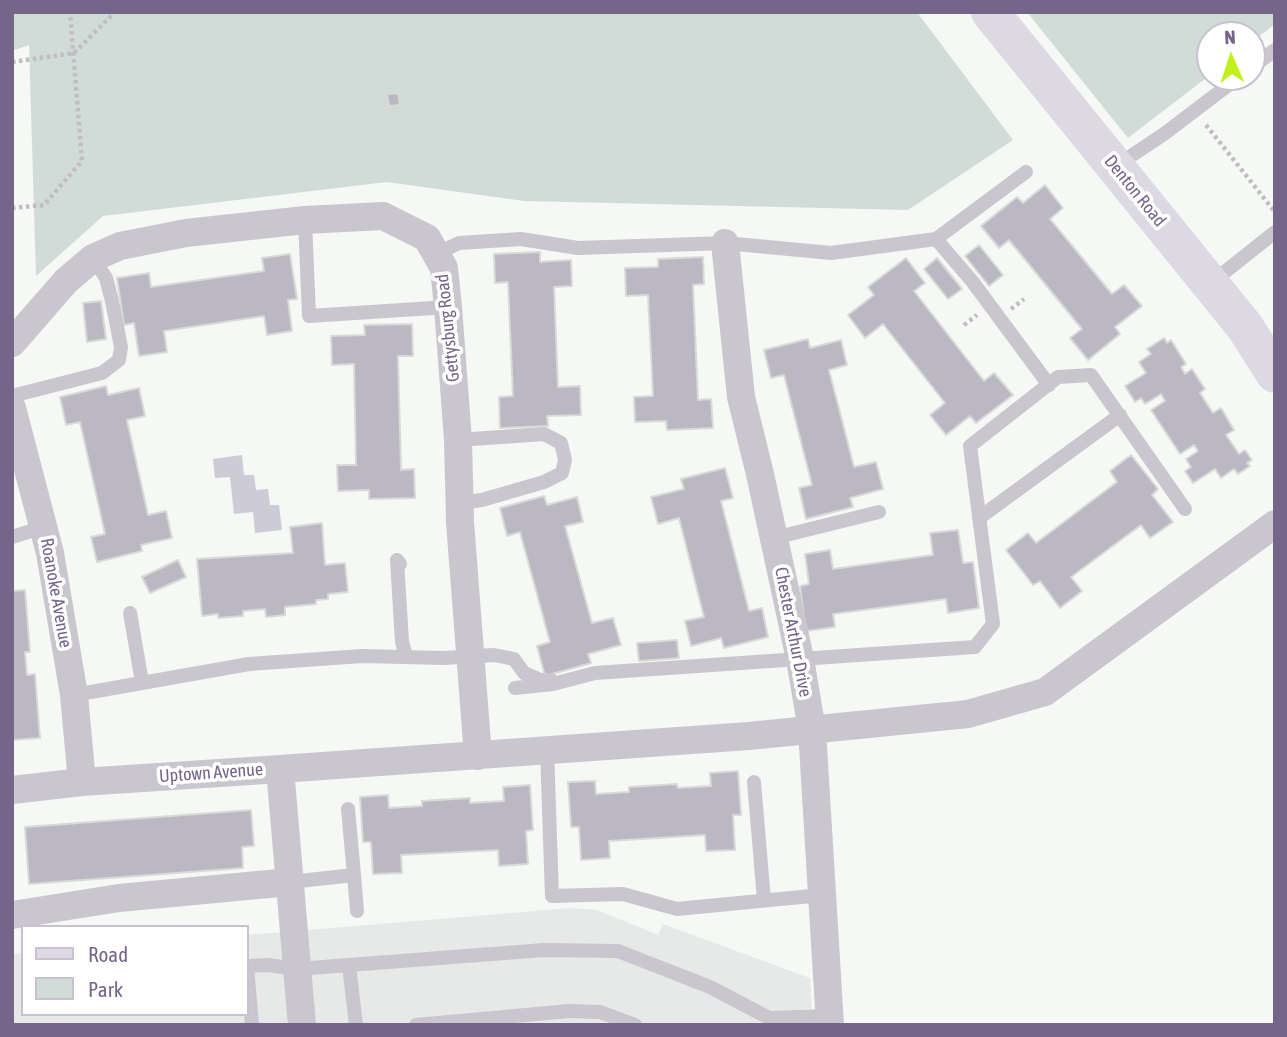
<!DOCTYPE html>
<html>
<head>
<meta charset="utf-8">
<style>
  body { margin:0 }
  #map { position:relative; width:1287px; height:1037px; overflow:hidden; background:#f5f8f5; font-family:"Asap Condensed",sans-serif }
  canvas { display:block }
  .frame { position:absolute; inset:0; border:14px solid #746589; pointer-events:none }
  .legend { position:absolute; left:21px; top:925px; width:228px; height:91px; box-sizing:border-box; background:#fff; border:2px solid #c7c1d0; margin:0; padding:9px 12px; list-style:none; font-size:21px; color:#746589 }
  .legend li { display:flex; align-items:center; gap:14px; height:35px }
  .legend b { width:35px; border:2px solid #c7c1d0 }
  .north { position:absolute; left:1196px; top:21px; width:70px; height:70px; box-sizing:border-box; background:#fff; border:2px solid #c7c1d0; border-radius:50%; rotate:357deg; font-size:19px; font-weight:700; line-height:28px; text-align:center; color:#746589 }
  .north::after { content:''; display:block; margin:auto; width:24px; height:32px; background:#c1f11c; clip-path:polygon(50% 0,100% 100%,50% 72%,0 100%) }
</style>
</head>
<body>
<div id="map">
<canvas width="1287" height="1037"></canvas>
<div class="frame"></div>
<ul class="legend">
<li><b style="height:9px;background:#ddd9e2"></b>Road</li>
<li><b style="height:19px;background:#d1dcd8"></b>Park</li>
</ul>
<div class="north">N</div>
</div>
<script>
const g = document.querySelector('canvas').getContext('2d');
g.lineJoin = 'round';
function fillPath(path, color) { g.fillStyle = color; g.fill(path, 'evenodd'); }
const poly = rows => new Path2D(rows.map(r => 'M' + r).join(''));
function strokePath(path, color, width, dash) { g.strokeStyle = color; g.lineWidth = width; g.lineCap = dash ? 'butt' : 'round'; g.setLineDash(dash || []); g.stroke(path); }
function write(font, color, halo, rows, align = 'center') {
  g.font = font + ' "Asap Condensed",sans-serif'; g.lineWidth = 7; g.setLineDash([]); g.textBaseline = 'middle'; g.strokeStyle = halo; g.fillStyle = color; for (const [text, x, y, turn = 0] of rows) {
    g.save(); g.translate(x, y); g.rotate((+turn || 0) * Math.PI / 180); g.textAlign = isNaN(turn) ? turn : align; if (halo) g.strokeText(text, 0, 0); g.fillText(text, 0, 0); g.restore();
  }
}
fillPath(poly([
  [570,908,597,910,658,935,663,924,810,978,813,1025,12,1025,12,954,23,953,23,1014,247,1014,247,935]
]), '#e7e9e8');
fillPath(poly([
  [12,12,917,12,1013,140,908,210,524,201,387,182,103,216,36,276,29,45,12,51],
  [1027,12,1275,12,1275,24,1252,42,1252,35,1210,35,1210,75,1128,138]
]), '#d1dcd8');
fillPath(poly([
  [242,455,244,475,254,475,256,490,268,489,270,505,279,505,282,530,255,533,253,512,234,514,230,477,215,478,213,459]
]), '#cecbd8');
const building = poly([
  [398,93,400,105,389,106,387,94,398,93],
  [1045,185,1063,208,1050,219,1112,294,1124,285,1142,306,1115,327,1120,334,1088,360,1070,338,1082,329,1009,240,999,248,981,226,1017,197,1023,203,1045,185],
  [979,245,1003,275,989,286,965,256,979,245],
  [540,252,540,262,571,260,572,286,554,287,558,387,580,386,581,415,547,416,548,426,500,428,499,397,513,396,508,282,495,283,494,254,540,252],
  [290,254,297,299,288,300,292,331,267,335,264,316,164,331,167,352,139,356,134,323,124,325,117,278,149,273,151,287,264,271,262,258,290,254],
  [703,257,704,284,693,285,698,400,711,399,713,428,667,430,666,421,635,422,634,397,653,396,648,295,626,296,625,268,658,267,658,259,703,257],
  [906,258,925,283,914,291,984,381,994,373,1013,395,976,423,970,416,946,435,930,415,945,403,883,324,865,338,848,315,874,295,868,287,906,258],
  [937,258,962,289,948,299,924,269,937,258],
  [101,301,106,339,87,342,83,303,101,301],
  [412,324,413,356,398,356,401,470,414,469,415,498,369,499,369,490,338,491,337,465,356,465,354,364,332,365,331,336,365,335,364,325,412,324],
  [1164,338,1167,343,1171,340,1186,364,1181,367,1185,374,1192,369,1205,389,1200,393,1213,413,1221,408,1234,430,1226,435,1239,454,1245,450,1252,460,1247,463,1250,466,1238,474,1234,469,1221,478,1215,469,1193,483,1185,471,1191,467,1186,459,1198,451,1194,445,1180,454,1151,410,1165,401,1161,394,1145,404,1141,398,1135,402,1125,386,1146,373,1139,362,1151,354,1147,349,1164,338],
  [808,339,810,348,841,340,847,365,829,370,854,467,876,462,883,489,850,498,853,507,806,519,799,488,812,485,784,375,771,378,764,350,808,339],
  [106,386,108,395,139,388,145,416,127,420,148,515,166,511,172,538,141,545,142,551,97,562,91,537,105,534,80,422,66,425,60,397,106,386],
  [1131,455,1158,489,1152,495,1173,522,1150,538,1141,525,1071,577,1082,591,1060,608,1040,581,1033,585,1006,550,1028,533,1036,543,1117,482,1110,471,1131,455],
  [725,468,733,498,721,501,749,611,762,608,768,637,724,648,721,638,691,646,685,621,704,617,679,518,658,524,651,497,684,489,681,479,725,468],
  [544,496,547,505,577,497,583,522,565,526,592,623,613,618,621,645,588,654,591,663,545,676,537,646,550,642,520,532,507,536,500,508,544,496],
  [322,523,325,565,345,563,348,592,328,594,328,599,316,600,316,604,285,607,285,615,266,617,265,609,243,611,243,616,218,618,218,614,202,616,197,559,293,553,290,527,322,523],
  [958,530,963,563,973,562,979,608,948,613,946,599,833,614,835,627,806,631,800,586,809,584,805,554,830,550,833,569,933,555,930,533,958,530],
  [178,560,186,577,150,593,142,577,178,560],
  [25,590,30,652,25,652,27,675,35,674,40,738,12,740,12,591,25,590],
  [677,640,679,658,639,661,637,643,677,640],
  [738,771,741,815,733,815,735,850,706,851,705,835,609,841,610,858,581,860,579,827,571,827,568,782,595,781,596,794,629,792,629,787,677,784,678,788,711,786,710,773,738,771],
  [530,785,533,830,526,831,528,864,499,866,498,850,401,855,402,873,373,874,371,842,363,842,360,797,388,795,389,808,422,806,422,801,470,798,470,803,504,801,503,787,530,785],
  [251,810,254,846,242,847,243,868,29,884,25,827,251,810]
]);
fillPath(building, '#bbb7c3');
strokePath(building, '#d7dad7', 2);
strokePath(poly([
  [12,62,74,53,115,12],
  [1206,125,1275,212],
  [12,208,44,205,82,161,70,12],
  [1011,309,1024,299],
  [964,325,977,315]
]), '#c0bdc3', 4.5, [3.5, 3.5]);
strokePath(poly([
  [1252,67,1275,50],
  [1116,166,1164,134,1239,77],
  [305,220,309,316,448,307],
  [936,239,972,281,1049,385],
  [436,254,459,243,521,239,578,248,725,243,831,253,936,239,1026,172],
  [1211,283,1275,232],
  [12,396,102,373,119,360,121,347,112,301,106,278,93,258],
  [458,440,544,434,561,443,565,460,562,473,544,482,482,500,460,503],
  [979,518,1120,415],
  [12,537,44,527],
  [774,538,879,512],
  [400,564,397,560,402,642,406,656],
  [130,613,142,682],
  [515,688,553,684,595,673,975,647,993,624,970,446,1058,377,1091,375,1185,509],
  [74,695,249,664,362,656,443,658,494,655,514,659,524,673,540,680,551,680],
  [547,750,552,896,623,894,677,909,822,895],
  [754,782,764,900],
  [354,875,357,911],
  [290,882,354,875,348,809],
  [349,965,356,1025],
  [247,966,268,965,297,969,544,950,618,951,710,987,769,1018,830,1016],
  [247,966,252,1025],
  [416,1025,569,1011,600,1012,635,1025]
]), '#c9c6ce', 14);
strokePath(poly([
  [725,243,741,397,760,474,800,659,812,730,830,1025],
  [12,343,66,281,93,258,120,246,186,233,305,220,383,216,427,238,444,268,448,307,458,440,460,522,478,756],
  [12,408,50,553,74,695,82,782],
  [280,769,749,736,968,714,1045,692,1275,524],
  [12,790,82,782,280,769,302,1025],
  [12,915,119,898,290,882]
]), '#c9c6ce', 28);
strokePath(poly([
  [990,12,1245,327,1275,374]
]), '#ddd9e2', 38);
write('18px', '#746589', '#fff', [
  ["Denton Road",1135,191,51],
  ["Gettysburg Road",448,328,-96],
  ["Roanoke Avenue",56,593,80],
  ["Chester Arthur Drive",793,632,79],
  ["Uptown Avenue",211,773,-4]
]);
</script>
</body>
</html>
